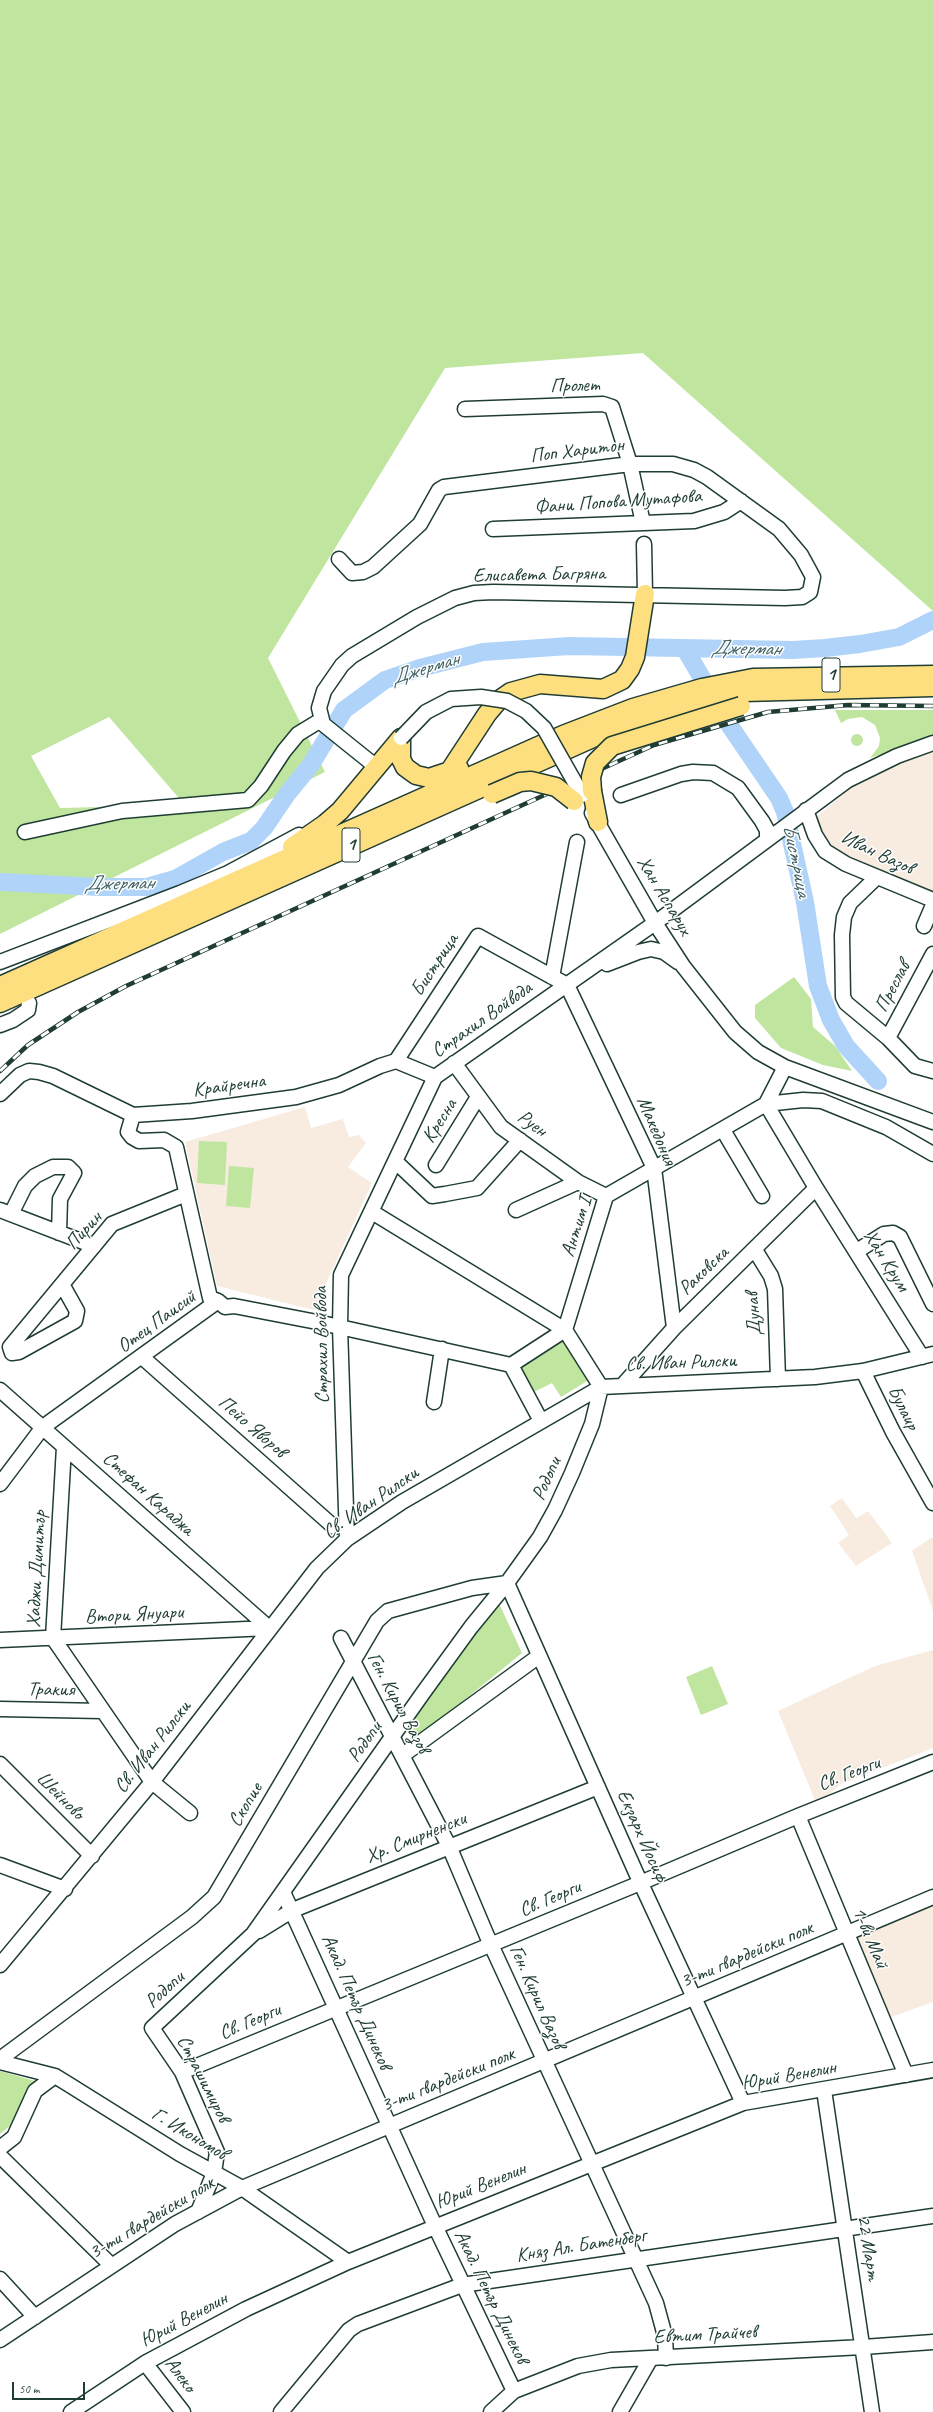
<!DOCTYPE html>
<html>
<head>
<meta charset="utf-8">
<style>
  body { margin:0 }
  #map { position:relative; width:933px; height:2412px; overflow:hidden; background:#fff; font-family:Caveat,sans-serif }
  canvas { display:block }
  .scale { position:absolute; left:12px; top:2382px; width:73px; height:18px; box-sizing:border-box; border:2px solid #1f3d34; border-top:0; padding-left:5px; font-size:12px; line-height:14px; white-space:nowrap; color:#1f3d34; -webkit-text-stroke:3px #fff; paint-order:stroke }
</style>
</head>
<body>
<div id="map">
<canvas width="933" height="2412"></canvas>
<div class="scale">50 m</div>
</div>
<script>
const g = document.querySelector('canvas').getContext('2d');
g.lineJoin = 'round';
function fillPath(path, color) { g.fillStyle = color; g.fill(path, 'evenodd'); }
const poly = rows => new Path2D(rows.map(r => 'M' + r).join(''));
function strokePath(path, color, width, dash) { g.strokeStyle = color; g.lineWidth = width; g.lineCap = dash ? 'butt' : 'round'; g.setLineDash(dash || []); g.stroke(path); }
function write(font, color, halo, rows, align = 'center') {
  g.font = font + ' Caveat,sans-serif'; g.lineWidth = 3; g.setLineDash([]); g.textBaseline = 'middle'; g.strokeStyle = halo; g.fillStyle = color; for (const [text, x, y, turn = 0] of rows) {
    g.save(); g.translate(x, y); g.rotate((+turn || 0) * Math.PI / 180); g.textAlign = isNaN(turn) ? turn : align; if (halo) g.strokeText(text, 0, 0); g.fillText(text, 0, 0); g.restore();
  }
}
fillPath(poly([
  [933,750,933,893,932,894,827,847,815,818,864,777],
  [305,1107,311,1128,343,1119,349,1137,359,1135,366,1143,348,1167,372,1183,314,1310,217,1286,185,1142],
  [842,1498,856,1518,868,1511,892,1543,856,1566,838,1543,849,1535,830,1506],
  [932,1537,933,1539,933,1611,912,1551],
  [933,1650,933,1748,841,1784,817,1805,778,1711,875,1666],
  [933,1903,933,2002,889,2018,856,1936]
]), '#f8ece0');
fillPath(poly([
  [0,0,933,0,933,611,643,353,445,368,268,658,325,772,0,934],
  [109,717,184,804,184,805,60,808,31,756],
  [835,710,933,710,933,737,870,758,879,746,880,738,875,725,862,717,848,719,841,723],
  '851 740a6 6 0 1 1 12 0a6 6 0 1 1-12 0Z',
  [794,977,811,999,813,1027,835,1046,852,1071,823,1065,781,1048,755,1018,755,1005],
  [199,1141,227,1142,225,1185,197,1183],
  [229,1166,254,1168,250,1208,226,1206],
  [563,1335,592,1378,561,1397,552,1383,530,1394,513,1364],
  [497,1599,522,1653,415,1740,404,1730],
  [712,1666,728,1704,701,1715,686,1677],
  [0,2071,35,2081,10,2126,0,2134]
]), '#c0e59f');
strokePath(poly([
  [685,649,730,726,779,798,785,812,805,902,818,986,831,1020,846,1046,878,1081],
  [0,882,99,887,147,887,175,879,223,852,251,841,264,828,287,794,310,766,344,710,385,680,420,668,483,652,569,646,793,650,825,648,860,644,899,637,933,620]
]), '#b0d4f9', 18);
const minor = poly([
  [465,409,603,404,612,407,630,464,643,523],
  [493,529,694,521,724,512,741,501],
  [644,544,645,594],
  [339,559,352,573,363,572,373,567,420,524,439,490,444,487,630,464,673,464,694,470,707,477,779,529,801,555,813,577,810,592,802,597,785,598,493,592,474,593,455,598,417,617,352,656,342,665,324,691,319,708,323,724,369,761,379,766],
  [621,795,681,774,693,772,713,773,738,788,762,821,767,830,767,839],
  [806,810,815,835,825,851,846,864,933,900],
  [592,813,655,923,683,966,735,1032,758,1052,785,1067,933,1122],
  [25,832,122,811,248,800,261,786,284,751,298,734,321,720],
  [877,877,850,903,844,917,842,935,843,997,846,1003,888,1038,915,1066,933,1071],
  [924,926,933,905],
  [0,962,180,893,228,873,299,835],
  [607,964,638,952,651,949,664,952,678,962],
  [552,977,577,842],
  [0,1025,13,1020,28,1010,29,1003],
  [888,1038,933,954],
  [396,1061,478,936,567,985,654,1168,674,1328],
  [454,1063,501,1127,578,1182,606,1196],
  [0,1094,20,1075,29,1071,39,1072,53,1076,133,1115,192,1111,296,1097,339,1085,380,1066,396,1061,435,1077],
  [766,1104,816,1188,922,1357],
  [766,1104,785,1067],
  [723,1130,762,1196],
  [396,1162,432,1196,445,1194,477,1188,520,1140],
  [436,1165,478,1097],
  [0,1210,94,1246],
  [516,1210,578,1182],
  [11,1214,25,1186,35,1176,53,1167,68,1167,74,1173,60,1199,59,1233],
  [755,1250,771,1276,775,1289,778,1379],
  [857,1251,884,1234,893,1233,900,1237,933,1304],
  [63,1286,77,1311,75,1321,19,1352,12,1353,10,1347,112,1224,186,1194],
  [218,1301,225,1307,234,1306,317,1322,511,1365,541,1421],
  [565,1330,606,1196,766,1104,803,1100,822,1101,886,1127,933,1154],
  [142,1357,334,1527],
  [511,1365,565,1330],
  [863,1371,893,1432,933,1503],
  [622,1386,674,1328,816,1188],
  [0,1390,269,1628],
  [434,1402,442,1349],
  [64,1447,53,1638,152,1782,190,1813],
  [0,1484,43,1427,218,1301,210,1298,176,1147,164,1140,139,1141,132,1137,128,1132,133,1115],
  [347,1539,340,1327,341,1275,435,1077,655,923,848,780,897,756,933,743],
  [341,1638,449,1846,487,1936,656,2303,665,2336,666,2358],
  [0,1640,269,1628],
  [0,1709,102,1711],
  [403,1755,539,1656],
  [0,1764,92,1856],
  [798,1816,906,2075],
  [0,1865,65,1889],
  [283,1892,435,2226,514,2391],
  [259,1931,293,1910,598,1787],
  [0,1965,152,1782,317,1568,347,1539,402,1502,601,1387,815,1377,863,1371,933,1354],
  [0,2059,192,1917,214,1897,377,1621,388,1611,472,1588,507,1583,637,1875,743,2103],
  [0,2062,55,2076,68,2084,180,2154,242,2188,348,2262],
  [182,2072,633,1886,798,1816,933,1762],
  [824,2090,872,2412],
  [0,2148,14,2137,35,2091,55,2076],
  [0,2156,111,2265],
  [198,2212,214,2173,217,2152,182,2072,152,2028,253,1934,423,1693,471,1627,507,1583,540,1537,555,1510,572,1473,592,1424,601,1387,565,1330,372,1212],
  [0,2279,35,2317],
  [0,2340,175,2224,242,2188,933,1897],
  [145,2363,183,2412],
  [71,2412,145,2363,246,2309,348,2262,743,2103,933,2070],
  [281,2412,349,2330,358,2324,462,2285,933,2216],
  [491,2412,514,2391,578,2366,611,2360,863,2347,933,2342],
  [620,2412,651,2358]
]);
const major = poly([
  [401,738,401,759,405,767,416,775,429,778,459,768],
  [449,772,487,714,498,701,511,692,540,684,603,689,622,680,630,669,635,657,645,594],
  [592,791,598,822],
  [292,847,325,824,340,811,401,738],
  [0,986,563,735,633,708,702,688,753,678,933,675],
  [0,1003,613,729,679,708,744,692,933,687]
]);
strokePath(minor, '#1f3d34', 17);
strokePath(major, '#1f3d34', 21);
strokePath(minor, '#fff', 14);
strokePath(major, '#fedf80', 18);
const rail = poly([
  [0,1071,28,1045,78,1012,126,986,654,745,768,712,848,705,933,706]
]);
strokePath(rail, '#1f3d34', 4.5);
strokePath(rail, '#fff', 3, [9]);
const minorBridge = poly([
  [401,738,426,712,451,699,481,697,507,701,526,711,544,728,582,795]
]);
const majorBridge = poly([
  [592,791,591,777,595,763,612,746,741,706],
  [492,794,520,782,531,781,556,787,574,801]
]);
strokePath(minorBridge, '#1f3d34', 17, []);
strokePath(majorBridge, '#1f3d34', 21, []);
strokePath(minorBridge, '#fff', 14);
strokePath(majorBridge, '#fedf80', 18);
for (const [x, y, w] of [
  [831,675,18],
  [351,845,18]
]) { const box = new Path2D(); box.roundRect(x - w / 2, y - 17, w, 34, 3); g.fillStyle = '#fff'; g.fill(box); strokePath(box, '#1f3d34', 1); }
write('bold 19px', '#1f3d34', null, [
  ["1",831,675],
  ["1",351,845]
]);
write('20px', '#1f3d34', '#fff', [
  ["Пролет",575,386,-1],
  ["Поп Харитон",577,451,-7],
  ["Фани Попова Мутафова",618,502,-4],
  ["Елисавета Багряна",539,575,-1],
  ["Иван Вазов",877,853,25],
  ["Хан Аспарух",664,896,59],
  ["Бистрица",435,965,-57],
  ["Преслав",893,987,-62],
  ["Страхил Войвода",482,1020,-35],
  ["Крайречна",229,1086,-8],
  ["Кресна",440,1121,-58],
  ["Руен",532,1124,36],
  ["Македония",656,1131,67],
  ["Антим I",577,1227,-72],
  ["Пирин",84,1231,-48],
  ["Хан Крум",886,1261,58],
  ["Раковска",704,1271,-44],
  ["Дунав",754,1314,-94],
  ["Отец Паисий",157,1322,-36],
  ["Страхил Войвода",322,1345,-91],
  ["Св. Иван Рилски",681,1363,-2],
  ["Булаир",903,1408,63],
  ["Пейо Яворов",252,1427,41],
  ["Родопи",547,1479,-66],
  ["Стефан Караджа",148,1494,42],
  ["Св. Иван Рилски",371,1503,-35],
  ["Хаджи Димитър",37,1569,-87],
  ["Втори Януари",134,1615,-3],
  ["Тракия",51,1690,1],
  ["Ген. Кирил Вазов",398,1703,62],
  ["Родопи",365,1742,-55],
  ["Св. Иван Рилски",153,1747,-52],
  ["Св. Георги",849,1774,-21],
  ["Шейново",60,1796,45],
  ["Скопие",246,1805,-59],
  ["Екзарх Йосиф",642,1836,66],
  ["Хр. Смирненски",416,1838,-22],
  ["Св. Георги",550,1899,-23],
  ["1-ви Май",870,1938,67],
  ["3-ти гвардейски полк",747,1955,-23],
  ["Родопи",165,1990,-42],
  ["Ген. Кирил Вазов",537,1997,66],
  ["Акад. Петър Динеков",356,2002,66],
  ["Св. Георги",250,2022,-23],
  ["Юрий Венелин",789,2076,-10],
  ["Страшимиров",203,2079,63],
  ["3-ти гвардейски полк",448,2080,-22],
  ["Г. Икономов",189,2134,31],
  ["Юрий Венелин",481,2186,-22],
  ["3-ти гвардейски полк",152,2218,-31],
  ["Княз Ал. Батенберг",581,2246,-9],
  ["22 Март",868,2248,81],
  ["Акад. Петър Динеков",491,2297,64],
  ["Юрий Венелин",184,2320,-28],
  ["Евтим Трайчев",705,2335,-3],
  ["Алеко",180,2375,53]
]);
write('italic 21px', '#436365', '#fff', [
  ["Джерман",746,649,1],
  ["Джерман",425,669,-17],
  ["Бистрица",796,861,78],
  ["Джерман",119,884,-1]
]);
</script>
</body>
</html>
